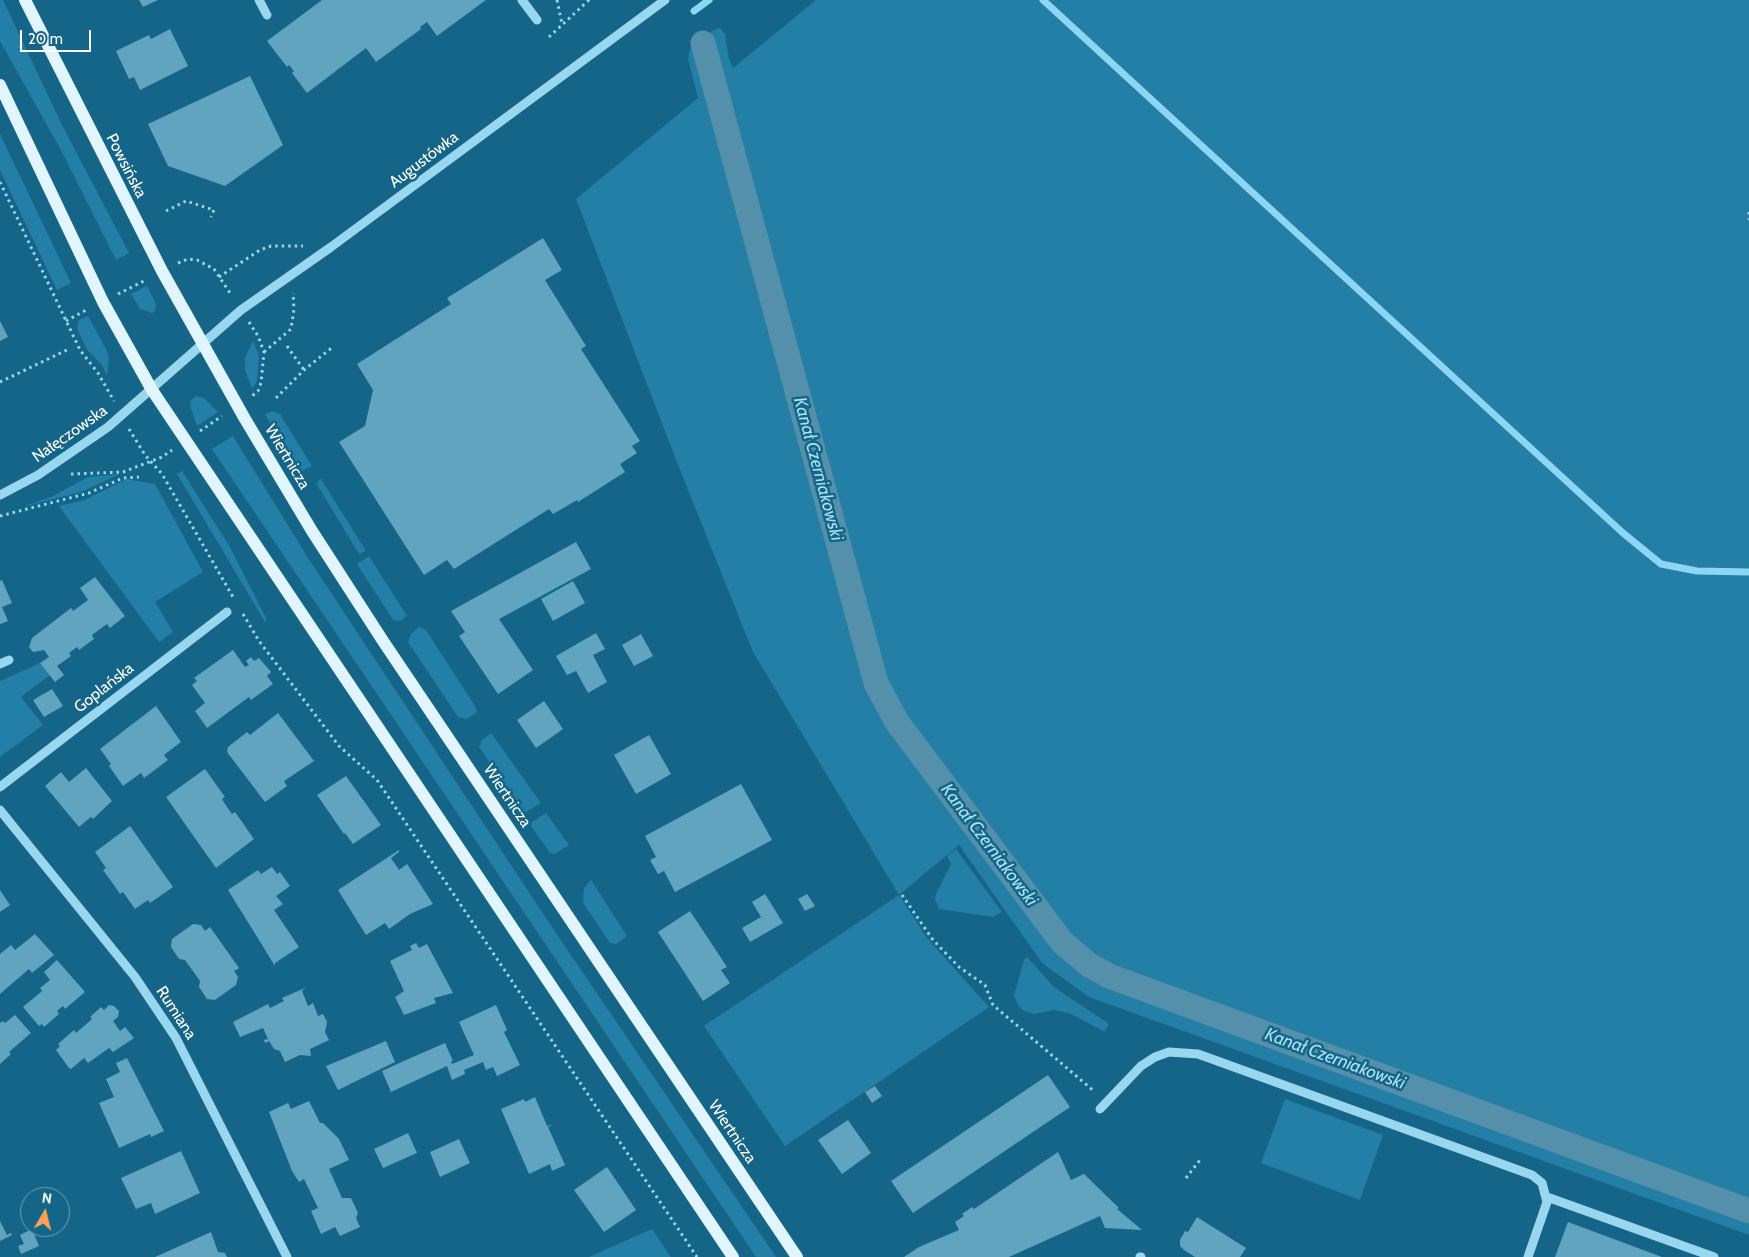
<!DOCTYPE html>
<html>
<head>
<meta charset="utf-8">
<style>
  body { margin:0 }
  #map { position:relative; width:1749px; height:1257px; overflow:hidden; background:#146587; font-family:Cabin,sans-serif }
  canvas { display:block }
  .north { position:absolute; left:20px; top:1187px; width:50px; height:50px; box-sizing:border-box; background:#146587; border:1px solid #72a3b7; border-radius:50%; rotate:8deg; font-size:14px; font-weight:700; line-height:20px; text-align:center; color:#fff }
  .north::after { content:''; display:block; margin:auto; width:18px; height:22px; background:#ffa157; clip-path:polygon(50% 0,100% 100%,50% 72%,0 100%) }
  .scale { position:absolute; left:20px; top:30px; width:71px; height:22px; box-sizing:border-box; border:2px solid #fff; border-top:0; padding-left:6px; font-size:15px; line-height:18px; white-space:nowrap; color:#fff; -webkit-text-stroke:4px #146587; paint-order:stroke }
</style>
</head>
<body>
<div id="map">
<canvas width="1749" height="1257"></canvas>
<div class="north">N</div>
<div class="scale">20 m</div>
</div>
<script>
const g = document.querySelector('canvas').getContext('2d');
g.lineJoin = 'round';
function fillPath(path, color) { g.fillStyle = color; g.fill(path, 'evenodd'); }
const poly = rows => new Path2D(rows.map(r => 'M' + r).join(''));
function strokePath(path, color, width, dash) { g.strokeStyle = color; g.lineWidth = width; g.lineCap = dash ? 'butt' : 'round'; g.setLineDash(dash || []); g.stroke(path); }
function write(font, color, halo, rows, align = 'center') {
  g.font = font + ' Cabin,sans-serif'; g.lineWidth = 5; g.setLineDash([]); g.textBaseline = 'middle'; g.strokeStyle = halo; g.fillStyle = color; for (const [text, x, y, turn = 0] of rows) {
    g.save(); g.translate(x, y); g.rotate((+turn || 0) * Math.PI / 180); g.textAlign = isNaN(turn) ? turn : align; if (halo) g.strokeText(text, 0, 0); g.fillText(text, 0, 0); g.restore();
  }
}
fillPath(poly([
  [0,0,3,0,62,125,129,253,116,260,62,152,0,41],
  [816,0,1749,0,1749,1235,1089,997,1042,963,959,845,899,895,927,938,989,1007,785,1146,704,1026,899,895,753,652,678,465,576,199,698,98,688,58,691,46,712,31,720,28,725,34,729,59,733,68],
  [0,134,71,283,57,290,0,170],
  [147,286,156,304,155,311,152,313,140,309,131,294],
  [88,316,107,351,109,358,107,376,102,365,88,351,77,329,79,320],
  [253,341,259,356,257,381,252,389,245,370,245,357],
  [196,396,204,398,218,412,197,426,190,405,191,400],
  [271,411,280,414,312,466,300,472,265,415],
  [233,436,310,561,556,933,776,1257,756,1257,212,449],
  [182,471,230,547,267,620,265,622,177,474],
  [120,474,81,492,23,507,53,496,88,477],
  [127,479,155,484,203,572,155,602,173,632,159,642,59,506,84,500],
  [321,479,366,551,359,554,316,483],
  [369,556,407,616,400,621,393,620,357,564],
  [419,627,426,630,475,706,477,712,467,719,458,717,408,642,411,634],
  [40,663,50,675,21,697,43,725,0,757,0,681],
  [491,733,541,803,526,812,522,811,479,747,482,740],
  [546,813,569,845,555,854,550,853,531,826,532,822],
  [956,849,1002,912,998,914,993,917,939,909,935,899,936,894,951,864,947,856],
  [591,880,627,936,616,944,610,943,583,903,584,888],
  [1027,957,1054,987,1109,1024,1105,1032,1069,1013,1053,1010,1035,1014,1024,1011,1018,1005,1014,996,1024,960],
  [1285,1099,1383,1135,1360,1200,1261,1163],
  [652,1229,671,1257,589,1257]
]), '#237fa5');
strokePath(poly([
  [1043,0,1623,533,1661,564,1697,571,1749,572],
  [694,11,709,0]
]), '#8bd6f2', 7);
strokePath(poly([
  [703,43,876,683,897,722,1062,942,1089,965,1109,976,1749,1211]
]), '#5490a9', 25);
fillPath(poly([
  [139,0,158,0,143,7],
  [322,0,486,0,437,36,427,22,420,27,421,29,376,62,366,48,307,93,292,73,294,71,289,65,287,67,267,41],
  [170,29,188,66,140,90,134,77,129,79,116,51,149,35,151,39],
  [250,76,283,145,225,186,168,166,148,124],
  [543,238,562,270,545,280,586,346,581,349,640,441,632,446,637,453,620,464,625,472,578,502,577,500,553,514,549,509,454,569,447,560,424,575,339,442,365,426,373,390,357,364,451,304,447,298],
  [0,321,8,337,0,341],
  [576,542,591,569,499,619,533,670,498,694,459,636,465,632,451,611],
  [95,577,125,616,110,628,107,624,92,635,94,639,79,650,77,647,69,653,71,656,57,666,64,675,55,682,40,663,49,657,44,650,33,652,29,647,32,638,71,608,73,611,88,600,80,588],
  [2,580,12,603,2,607,8,621,0,624,0,581],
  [573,581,585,603,553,621,541,599],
  [596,633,605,649,593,655,607,682,588,693,576,671,567,675,556,656],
  [641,634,653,656,634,666,622,645],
  [233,650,245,667,249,665,246,661,251,657,254,661,259,658,271,672,267,676,273,684,251,700,249,697,207,728,195,711,205,703,192,685,197,681,194,678],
  [52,689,63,706,44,717,33,700],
  [544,701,563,729,536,748,517,720],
  [156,706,181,742,164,755,168,760,144,778,141,773,123,786,109,766,111,764,100,749],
  [278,713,314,761,284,781,287,786,265,802,227,752,228,747,247,732,250,735],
  [649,735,671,774,636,794,614,755],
  [86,768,112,801,93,819,91,817,79,827,45,786,61,772,69,782],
  [205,769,225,797,222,799,227,807,232,814,235,812,254,839,216,868,166,797],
  [346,776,381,825,353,844,345,833,344,834,317,795],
  [741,784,772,840,675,892,664,871,658,874,650,860,656,857,645,836],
  [130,826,173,887,150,903,148,900,135,909,123,892,120,894,111,881,103,870,106,868,95,852],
  [399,850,399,852,391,858,399,870,407,864,433,904,410,914,389,929,385,923,366,935,338,890],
  [272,867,277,874,280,872,290,886,276,896,283,904,274,910,299,947,275,963,275,966,228,890,258,870,261,874],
  [0,890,10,905,0,912],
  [765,894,783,923,750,942,742,928,761,917,752,902],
  [807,894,815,906,805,911,798,899],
  [690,911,727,967,721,970,730,983,703,1001,658,932],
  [193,924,201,925,205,931,210,927,239,968,234,971,238,977,236,985,215,1000,207,999,199,987,200,981,185,960,179,959,171,947,172,939],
  [35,934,54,955,32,973,29,969,0,994,0,954,11,945,15,950],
  [416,943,419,948,427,944,453,993,434,998,436,1003,404,1015,395,997,404,991,390,961,412,950,410,946],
  [57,960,85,992,65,1009,63,1006,57,1011,59,1014,44,1027,42,1024,39,1026,23,1007,42,991,40,988,50,980,44,972],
  [305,988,302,991,308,1006,313,1003,318,1016,323,1014,327,1022,325,1032,329,1040,310,1049,311,1056,300,1055,285,1062,280,1051,274,1049,269,1041,265,1043,264,1040,268,1039,263,1028,240,1037,233,1022,268,1004,270,1008,284,1001,282,998],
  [109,1005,114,1006,119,1011,118,1017,113,1021,120,1031,125,1027,134,1038,113,1052,109,1048,88,1063,84,1058,71,1069,69,1068,56,1050,60,1046,58,1044,74,1030,76,1033,92,1019,90,1017,101,1007,104,1010],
  [496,1005,507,1030,504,1032,520,1065,497,1076,493,1067,486,1070,483,1062,464,1070,465,1074,452,1080,447,1066,391,1092,382,1071,406,1060,445,1043,453,1061,451,1061,452,1064,474,1055,459,1022],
  [15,1015,31,1033,9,1052,11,1054,0,1064,0,1023,3,1021,5,1023],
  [386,1041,395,1062,338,1090,326,1066],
  [127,1058,164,1131,151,1137,150,1134,119,1148,99,1103,114,1097,106,1079,120,1072,116,1063],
  [1048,1075,1070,1107,913,1213,891,1181],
  [875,1086,882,1096,872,1103,865,1092],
  [535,1097,547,1126,553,1125,548,1127,565,1165,552,1171,550,1164,529,1174,501,1109,524,1099,525,1102],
  [309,1101,320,1123,323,1123,339,1139,349,1160,329,1169,342,1198,351,1198,358,1213,356,1218,360,1227,340,1236,335,1227,321,1234,311,1211,318,1208,304,1179,299,1182,292,1171,269,1112,288,1103,291,1109],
  [848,1120,871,1153,842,1174,818,1140],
  [408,1133,417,1153,383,1168,374,1149],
  [459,1139,470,1163,440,1177,430,1152],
  [181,1151,200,1193,155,1214,151,1203,136,1209,121,1178],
  [1058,1152,1071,1180,1084,1174,1119,1208,1117,1209,1142,1230,1105,1228,1100,1216,1009,1257,904,1257,919,1247,959,1230,955,1222,964,1216,962,1214,972,1207,974,1209],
  [607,1167,636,1210,604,1232,574,1190],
  [1197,1217,1246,1248,1240,1257,1195,1257,1184,1250,1180,1246,1180,1240,1185,1231,1188,1232],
  [0,1221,7,1235,11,1233,12,1235,0,1241],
  [1568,1222,1662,1257,1555,1257],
  [32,1229,39,1246,21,1254,18,1246,24,1244,20,1235],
  [211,1232,218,1252,225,1253,227,1257,155,1257]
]), '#60a4bf');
strokePath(poly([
  [557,0,562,24],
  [549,37,589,0],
  [0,182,80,350,98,373,114,401],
  [166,211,186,201,214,210,211,217],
  [1749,212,1749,220],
  [178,263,188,259,197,260,214,269,232,296],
  [219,277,260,250,271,246,303,246],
  [118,294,146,280],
  [66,321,88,309],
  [249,322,258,336,264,352,261,383,258,391,252,396],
  [287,346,304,370],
  [264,352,291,329,294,309,293,293],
  [0,382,69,349],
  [276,398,304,370,334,346],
  [129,429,145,455,162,474,233,597],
  [200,431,222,416],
  [71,474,123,472,162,457,172,450],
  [0,516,89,493,123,478,139,477],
  [243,614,259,641,339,746,377,780,697,1257],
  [902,895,933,940,959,967,985,985,993,1005,1095,1092],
  [1186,1178,1200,1160]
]), '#99d7ef', 3, [2.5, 4]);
strokePath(poly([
  [259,0,267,15],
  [522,0,537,20],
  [0,495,38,475,108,427,241,310,331,247,665,0],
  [0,664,9,660],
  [0,787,227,612],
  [0,810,135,977,176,1038,287,1257],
  [1100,1109,1141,1066,1155,1057,1169,1052,1198,1054,1532,1175,1542,1183,1547,1202,1528,1257],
  [1547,1197,1714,1257],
  [1140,1257,1141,1257]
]), '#99d7ef', 9);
strokePath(poly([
  [25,0,162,271,245,419,312,531,383,641,797,1257],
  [0,85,103,302,152,390,733,1257]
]), '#e1f5ff', 12);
write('16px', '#fff', '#146587', [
  ["Augustówka",424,160,-37],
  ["Powsińska",126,166,63],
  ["Nałęczowska",70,434,-35],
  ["Wiertnicza",287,457,59],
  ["Goplańska",104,688,-38],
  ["Wiertnicza",507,796,56],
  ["Rumiana",176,1013,57],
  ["Wiertnicza",732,1132,56]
]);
write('italic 18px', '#a9e2f6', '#146587', [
  ["Kanał Czerniakowski",818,469,75],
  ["Kanał Czerniakowski",989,845,53],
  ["Kanał Czerniakowski",1335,1059,20]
]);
</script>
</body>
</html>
